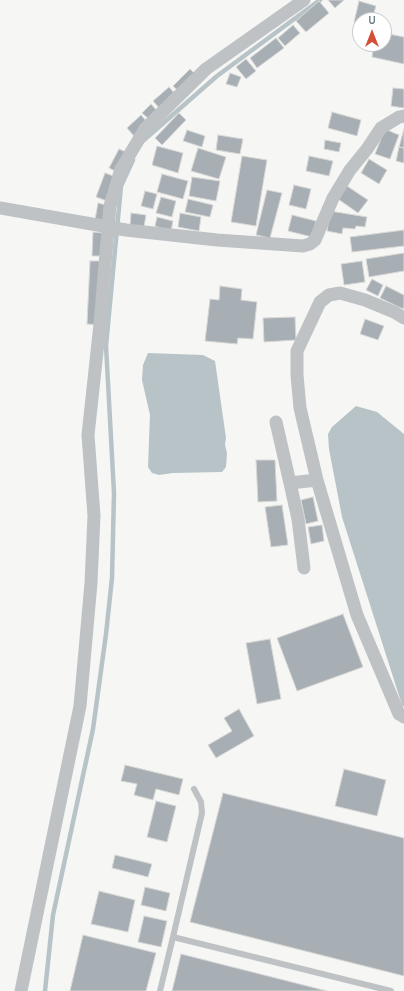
<!DOCTYPE html>
<html>
<head>
<meta charset="utf-8">
<style>
  body { margin:0 }
  #map { position:relative; width:404px; height:991px; overflow:hidden; background:#f6f6f4; font-family:Karla,sans-serif }
  canvas { display:block }
  .north { position:absolute; left:352px; top:12px; width:40px; height:40px; box-sizing:border-box; background:#fff; border:1px solid #c3c9cd; border-radius:50%; rotate:0deg; font-size:11px; font-weight:700; line-height:16px; text-align:center; color:#687882 }
  .north::after { content:''; display:block; margin:auto; width:14px; height:18px; background:#d34f37; clip-path:polygon(50% 0,100% 100%,50% 72%,0 100%) }
</style>
</head>
<body>
<div id="map">
<canvas width="404" height="991"></canvas>
<div class="north">U</div>
</div>
<script>
const g = document.querySelector('canvas').getContext('2d');
g.lineJoin = 'round';
function fillPath(path, color) { g.fillStyle = color; g.fill(path, 'evenodd'); }
const poly = rows => new Path2D(rows.map(r => 'M' + r).join(''));
function strokePath(path, color, width, dash) { g.strokeStyle = color; g.lineWidth = width; g.lineCap = dash ? 'butt' : 'round'; g.setLineDash(dash || []); g.stroke(path); }
fillPath(poly([
  [148,353,203,355,215,361,226,438,225,445,227,453,226,467,222,472,173,473,159,475,152,473,148,467,150,415,142,380,143,365],
  [356,406,377,412,404,434,404,707,402,705,342,517,329,449,328,434,332,427]
]), '#b7c3c7');
strokePath(poly([
  [144,140,217,76,320,0],
  [45,991,53,915,93,729,106,634,112,578,114,493,106,346,121,186,133,160]
]), '#b7c3c7', 4.5);
const building = poly([
  [328,0,344,0,335,8,328,0],
  [319,1,329,13,306,32,296,21,319,1],
  [359,1,376,6,372,20,360,20,360,23,354,22,359,1],
  [293,25,300,33,285,46,278,38,293,25],
  [384,33,404,37,404,64,372,57,374,44,384,44,384,33],
  [276,38,284,48,257,68,250,58,276,38],
  [246,59,256,71,246,79,236,67,246,59],
  [190,69,196,75,179,92,173,86,190,69],
  [230,73,241,77,237,87,226,84,230,73],
  [169,87,176,95,160,109,153,101,169,87],
  [393,88,404,89,404,108,391,106,393,88],
  [151,104,158,112,150,120,142,113,151,104],
  [332,112,361,120,357,136,328,128,332,112],
  [179,113,186,120,162,145,155,138,179,113],
  [141,115,148,123,134,136,127,128,141,115],
  [385,129,399,135,390,159,375,154,385,129],
  [404,129,404,148,399,147,404,129],
  [187,130,205,136,202,147,183,141,187,130],
  [218,135,243,139,240,154,216,150,218,135],
  [325,140,341,143,339,152,324,149,325,140],
  [157,146,183,153,178,173,152,165,157,146],
  [399,147,404,148,404,163,396,161,399,147],
  [198,148,226,157,219,179,191,171,198,148],
  [119,149,128,153,117,172,109,168,119,149],
  [242,156,267,160,256,226,231,222,242,156],
  [309,156,333,161,329,176,306,171,309,156],
  [369,159,387,170,379,184,361,173,369,159],
  [105,173,116,177,107,201,96,197,105,173],
  [162,174,188,181,183,199,157,192,162,174],
  [192,177,220,181,216,201,189,196,192,177],
  [294,185,311,189,306,209,289,205,294,185],
  [347,186,368,200,358,213,338,199,347,186],
  [267,190,282,193,270,238,256,235,267,190],
  [145,191,157,194,153,209,141,206,145,191],
  [161,197,176,201,172,217,156,213,161,197],
  [188,199,213,205,210,217,185,212,188,199],
  [98,203,106,205,104,221,95,220,98,203],
  [330,211,367,217,365,227,356,226,355,229,343,228,342,234,327,231,330,211],
  [131,213,146,215,144,227,130,226,131,213],
  [180,213,201,217,199,231,178,227,180,213],
  [292,215,316,221,312,237,288,231,292,215],
  [157,217,173,221,171,231,155,226,157,217],
  [404,230,404,246,352,252,350,237,404,230],
  [93,232,103,233,103,256,92,256,93,232],
  [404,253,404,271,369,277,366,259,404,253],
  [90,261,102,261,99,325,87,324,90,261],
  [362,261,365,282,344,285,341,264,362,261],
  [372,279,383,285,378,296,366,290,372,279],
  [220,286,242,289,241,300,257,302,253,339,238,338,237,344,205,341,210,299,219,300,220,286],
  [386,286,404,295,404,307,403,309,380,298,386,286],
  [295,317,296,340,264,342,263,318,295,317],
  [365,319,384,326,378,340,360,334,365,319],
  [256,460,275,460,277,501,258,502,256,460],
  [313,497,318,521,306,524,301,500,313,497],
  [282,505,288,545,271,547,265,507,282,505],
  [322,525,324,541,311,544,308,527,322,525],
  [343,614,363,667,297,691,277,638,343,614],
  [270,639,281,699,257,704,246,643,270,639],
  [239,709,254,736,216,758,208,745,232,731,224,718,239,709],
  [125,765,183,779,179,795,156,789,153,800,134,795,137,784,121,781,125,765],
  [344,769,386,780,377,816,335,806,344,769],
  [223,793,404,838,404,976,190,922,223,793],
  [156,801,176,806,167,842,147,837,156,801],
  [115,855,152,864,148,877,112,868,115,855],
  [145,887,170,893,166,911,141,905,145,887],
  [99,891,135,900,128,932,91,924,99,891],
  [144,916,167,921,161,947,138,942,144,916],
  [83,935,156,953,146,991,70,991,83,935],
  [181,954,327,991,172,991,181,954]
]);
fillPath(building, '#a8afb4');
strokePath(building, '#d8d8d6', 1);
strokePath(poly([
  [173,937,202,813,201,802,194,789],
  [160,991,173,937,391,991]
]), '#bec2c5', 6);
strokePath(poly([
  [0,208,126,230,217,240,303,246,310,244,315,240,333,198,350,170,367,149,381,128,399,117,404,116],
  [404,318,394,312,365,300,340,293,329,295,320,302,297,351,297,375,300,408,317,480,357,615,399,714,404,717],
  [276,422,290,483,317,480],
  [290,483,298,519,304,568],
  [21,991,80,706,91,583,94,516,88,435,100,324,110,206,121,169,145,129,206,69,304,0]
]), '#bec2c5', 13);
</script>
</body>
</html>
